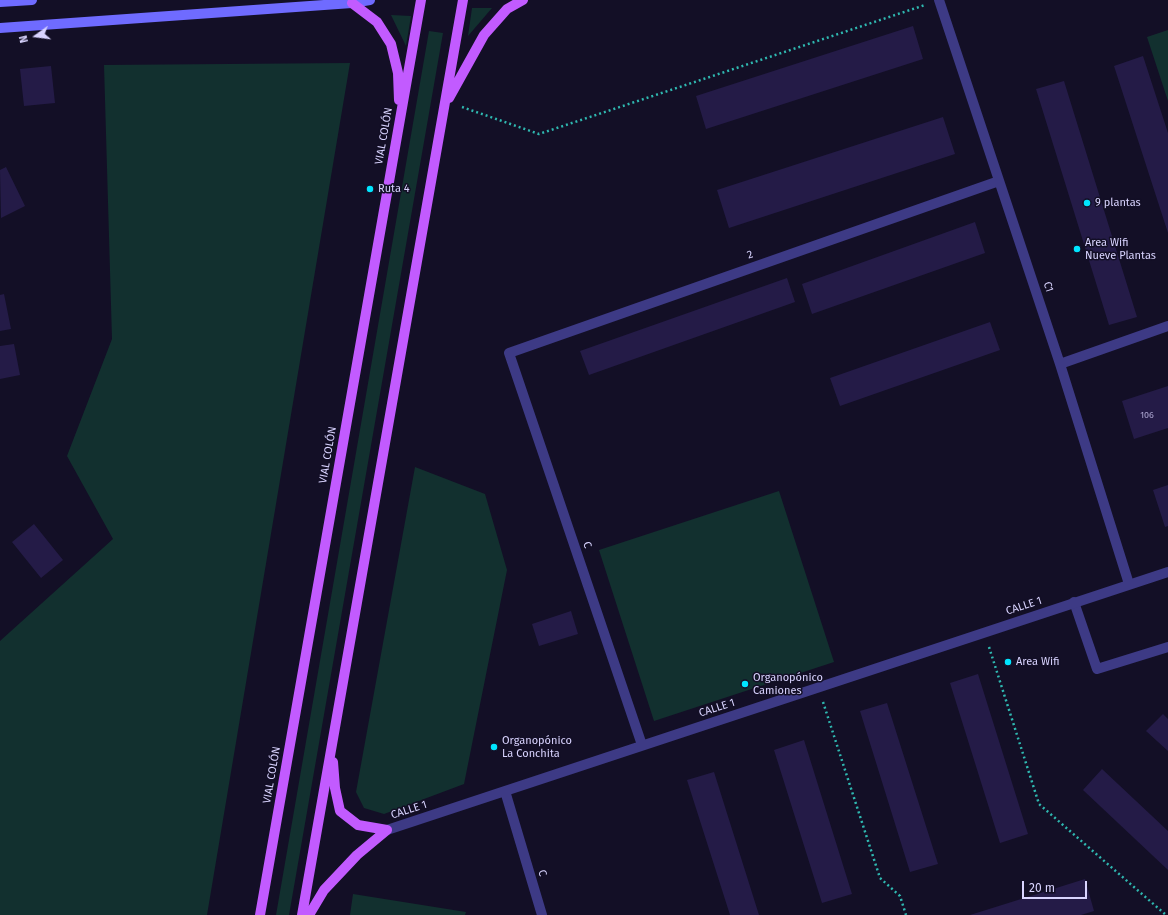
<!DOCTYPE html>
<html>
<head>
<meta charset="utf-8">
<style>
  body { margin:0 }
  #map { position:relative; width:1168px; height:915px; overflow:hidden; background:#130f26; font-family:"Fira Sans",sans-serif }
  canvas { display:block }
  .north { position:absolute; left:16px; top:16px; width:40px; height:40px; -webkit-text-stroke:3px #130f26; paint-order:stroke; rotate:256deg; font-size:11px; font-weight:700; line-height:16px; text-align:center; color:#d9d4ff }
  .north::after { content:''; display:block; margin:auto; width:14px; height:18px; background:#d9d4ff; clip-path:polygon(50% 0,100% 100%,50% 72%,0 100%) }
  .scale { position:absolute; left:1022px; top:881px; width:65px; height:18px; box-sizing:border-box; border:2px solid #d9d4ff; border-top:0; padding-left:5px; font-size:12px; line-height:14px; white-space:nowrap; color:#d9d4ff; -webkit-text-stroke:3px #130f26; paint-order:stroke }
</style>
</head>
<body>
<div id="map">
<canvas width="1168" height="915"></canvas>
<div class="north">N</div>
<div class="scale">20 m</div>
</div>
<script>
const g = document.querySelector('canvas').getContext('2d');
g.lineJoin = 'round';
function fillPath(path, color) { g.fillStyle = color; g.fill(path, 'evenodd'); }
const poly = rows => new Path2D(rows.map(r => 'M' + r).join(''));
function strokePath(path, color, width, dash) { g.strokeStyle = color; g.lineWidth = width; g.lineCap = dash ? 'butt' : 'round'; g.setLineDash(dash || []); g.stroke(path); }
function write(font, color, halo, rows, align = 'center') {
  g.font = font + ' "Fira Sans",sans-serif'; g.lineWidth = 3; g.setLineDash([]); g.textBaseline = 'middle'; g.strokeStyle = halo; g.fillStyle = color; for (const [text, x, y, turn = 0] of rows) {
    g.save(); g.translate(x, y); g.rotate((+turn || 0) * Math.PI / 180); g.textAlign = isNaN(turn) ? turn : align; if (halo) g.strokeText(text, 0, 0); g.fillText(text, 0, 0); g.restore();
  }
}
fillPath(poly([
  [472,8,492,8,468,36],
  [391,15,411,16,406,46],
  [1168,30,1168,101,1147,37],
  [429,31,443,33,289,915,276,915],
  [350,63,207,915,0,915,0,641,113,539,67,456,112,339,104,65],
  [415,467,485,494,507,570,464,784,384,814,364,808,356,792],
  [779,491,834,662,654,721,599,550],
  [353,894,466,912,465,915,350,915]
]), '#12302f');
fillPath(poly([
  [913,26,923,59,706,129,696,96],
  [1143,56,1168,133,1168,233,1114,66],
  [51,66,55,103,24,106,20,69],
  [1064,81,1137,317,1109,325,1036,89],
  [943,117,955,154,729,228,717,190],
  [6,167,25,206,1,218,0,170],
  [975,222,985,253,812,314,802,284],
  [787,278,795,302,589,375,580,351],
  [4,294,11,329,0,331,0,295],
  [990,322,1000,350,840,406,830,378],
  [14,344,20,375,0,379,0,346],
  [1168,386,1168,428,1134,439,1122,401],
  [1168,485,1168,526,1165,527,1153,490],
  [34,524,63,560,41,578,12,542],
  [571,611,578,634,539,646,532,624],
  [978,674,1028,834,1000,843,950,683],
  [887,703,938,864,910,872,860,711],
  [1163,714,1168,719,1168,751,1146,731],
  [804,740,852,894,822,903,774,750],
  [1102,769,1168,831,1168,870,1083,790],
  [714,772,759,915,730,915,687,780],
  [1085,879,1094,911,1081,915,970,915]
]), '#241b47');
strokePath(poly([
  [462,107,539,134,925,5],
  [989,647,1039,804,1166,915],
  [823,702,880,878,900,896,906,915]
]), '#2fb8b0', 2.5, [2, 3]);
strokePath(poly([
  [1074,602,1097,669,1168,647]
]), '#3d3a85', 10);
strokePath(poly([
  [939,0,1060,364,1129,584],
  [1060,364,1168,326],
  [642,745,509,353,999,181],
  [505,791,542,915],
  [387,830,1168,572]
]), '#3d3a85', 10);
strokePath(poly([
  [0,2,32,0],
  [0,28,352,3,370,0]
]), '#6f6bff', 10);
strokePath(poly([
  [352,3,377,22,391,44,398,73,399,100],
  [449,98,484,35,507,9,523,0],
  [333,762,335,788,340,811,358,825,387,830],
  [260,915,421,0],
  [302,915,463,0],
  [309,915,324,890,357,855,387,830]
]), '#c25bff', 10);
for (const [x, y, r, color] of [
  [370,189,4,"#00e5ff"],
  [1087,203,4,"#00e5ff"],
  [1077,249,4,"#00e5ff"],
  [1008,662,4,"#00e5ff"],
  [745,684,4,"#00e5ff"],
  [494,747,4,"#00e5ff"]
]) { const dot = new Path2D(); dot.arc(x, y, r, 0, 2 * Math.PI); g.fillStyle = color; g.fill(dot); strokePath(dot, '#130f26', 1.5); }
write('9px', '#aca6d1', null, [
  ["106",1147,415]
]);
write('11px', '#d9d4ff', '#130f26', [
  ["VIAL COLÓN",384,136,-80],
  ["2",750,255,-19],
  ["C1",1048,287,72],
  ["VIAL COLÓN",328,455,-80],
  ["C",587,545,71],
  ["CALLE 1",1024,606,-18],
  ["CALLE 1",717,708,-18],
  ["VIAL COLÓN",272,775,-80],
  ["CALLE 1",409,810,-18],
  ["C",542,873,74]
]);
write('11px', '#d9d4ff', '#130f26', [
  ["Ruta 4",378,189],
  ["9 plantas",1095,203],
  ["Area Wifi",1085,243],
  ["Nueve Plantas",1085,256],
  ["Area Wifi",1016,662],
  ["Organopónico",753,678],
  ["Camiones",753,691],
  ["Organopónico",502,741],
  ["La Conchita",502,754]
], 'left');
</script>
</body>
</html>
